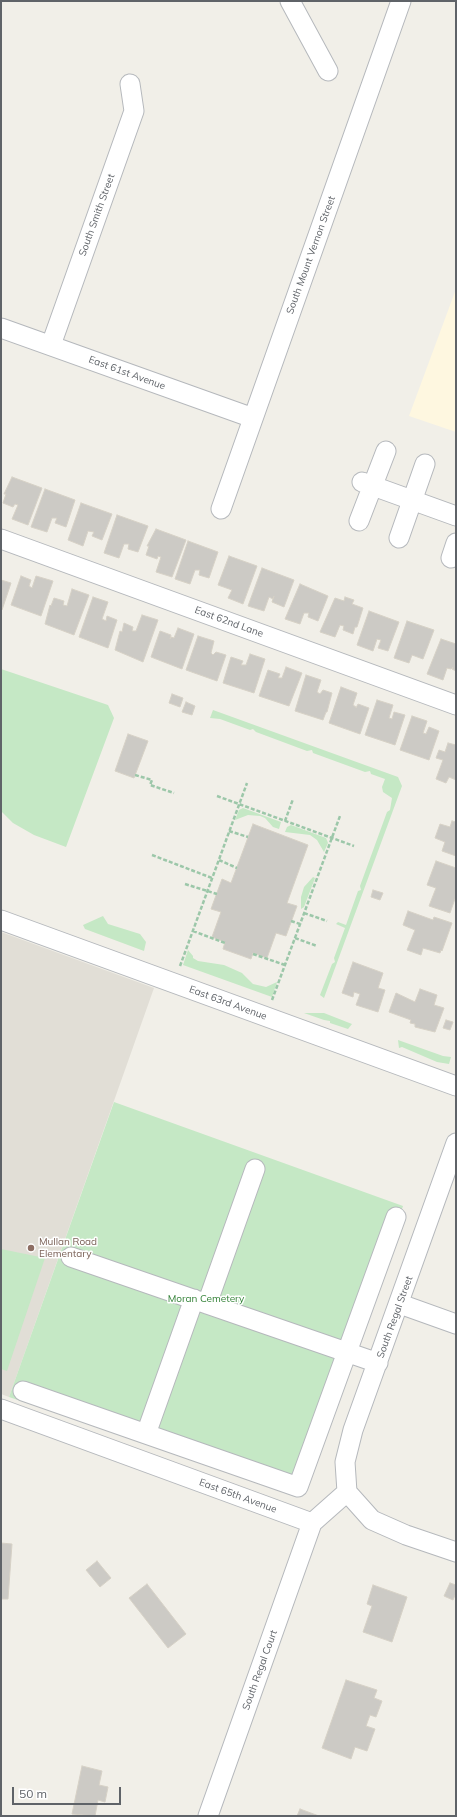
<!DOCTYPE html>
<html>
<head>
<meta charset="utf-8">
<style>
  body { margin:0 }
  #map { position:relative; width:457px; height:1817px; overflow:hidden; background:#f1efe8; font-family:Mulish,sans-serif }
  canvas { display:block }
  .frame { position:absolute; inset:0; border:2px solid #5f6368; pointer-events:none }
  .scale { position:absolute; left:12px; top:1787px; width:109px; height:18px; box-sizing:border-box; border:2px solid #5f6368; border-top:0; padding-left:5px; font-size:12px; line-height:14px; white-space:nowrap; color:#5f6368; -webkit-text-stroke:3px #fff; paint-order:stroke }
</style>
</head>
<body>
<div id="map">
<canvas width="457" height="1817"></canvas>
<div class="frame"></div>
<div class="scale">50 m</div>
</div>
<script>
const g = document.querySelector('canvas').getContext('2d');
g.lineJoin = 'round';
function fillPath(path, color) { g.fillStyle = color; g.fill(path, 'evenodd'); }
const poly = rows => new Path2D(rows.map(r => 'M' + r).join(''));
function strokePath(path, color, width, dash) { g.strokeStyle = color; g.lineWidth = width; g.lineCap = dash ? 'butt' : 'round'; g.setLineDash(dash || []); g.stroke(path); }
function write(font, color, halo, rows, align = 'center') {
  g.font = font + ' Mulish,sans-serif'; g.lineWidth = 3; g.setLineDash([]); g.textBaseline = 'middle'; g.strokeStyle = halo; g.fillStyle = color; for (const [text, x, y, turn = 0] of rows) {
    g.save(); g.translate(x, y); g.rotate((+turn || 0) * Math.PI / 180); g.textAlign = isNaN(turn) ? turn : align; if (halo) g.strokeText(text, 0, 0); g.fillText(text, 0, 0); g.restore();
  }
}
fillPath(poly([
  [456,289,456,432,409,416]
]), '#fef7e0');
fillPath(poly([
  [1,932,154,988,9,1397,1,1394]
]), '#e1ded6');
fillPath(poly([
  [1,669,108,705,114,718,66,847,34,835,13,823,1,811],
  [213,710,398,777,402,786,324,998,320,995,332,964,335,962,334,958,345,928,336,924,338,922,346,925,358,891,361,890,360,886,387,812,390,810,392,798,383,792,382,787,385,779,371,774,370,771,365,772,313,753,312,750,307,751,256,732,253,729,250,730,220,719,210,718],
  [243,808,281,822,279,829,273,827,265,818,260,816,248,815,235,820,239,810],
  [291,825,326,838,328,843,324,852,317,840,310,835,285,832,287,827],
  [313,877,315,878,304,907,301,909,301,897,304,887],
  [103,916,108,924,140,934,146,942,144,951,85,929,83,925],
  [188,950,193,956,193,958,198,961,224,965,242,973,253,984,266,987,277,982,272,997,183,965],
  [304,1013,324,1013,352,1024,348,1029,330,1023,330,1021,324,1020],
  [398,1040,443,1056,451,1057,449,1064,437,1062,402,1047,399,1048],
  [114,1102,403,1206,299,1495,9,1397],
  [1,1249,45,1258,7,1371,1,1369]
]), '#c5e8c5');
const building = poly([
  [12,477,42,488,28,525,12,519,18,505,15,504,13,507,3,503,6,494,4,494,12,477],
  [45,489,75,500,66,527,55,523,57,518,52,518,47,532,31,527,45,489],
  [81,503,112,514,102,540,92,536,94,532,88,531,83,546,68,540,81,503],
  [117,515,148,526,138,552,128,549,129,544,124,544,119,558,104,553,117,515],
  [156,529,186,540,172,577,156,572,161,557,158,556,157,559,146,555,149,546,147,546,156,529],
  [188,541,218,552,209,578,199,575,200,570,195,570,190,584,175,579,188,541],
  [229,556,257,566,243,604,228,598,232,590,218,585,229,556],
  [262,568,294,580,284,607,272,602,274,596,273,599,269,597,264,611,248,606,262,568],
  [21,576,31,580,29,586,32,588,36,576,53,581,41,616,11,605,21,576],
  [1,580,11,583,2,610,1,610,1,580],
  [300,584,328,596,318,621,308,617,309,613,304,613,300,624,285,619,300,584],
  [72,589,89,595,74,635,45,624,50,605,51,606,54,598,64,601,63,605,67,606,72,589],
  [93,597,108,602,102,619,106,621,107,616,117,620,108,648,79,637,93,597],
  [345,597,354,600,352,604,363,608,357,627,355,627,353,634,343,630,344,626,340,625,335,637,320,632,335,598,344,601,345,597],
  [369,611,399,622,388,651,378,648,381,640,377,639,373,651,357,645,369,611],
  [142,615,158,620,143,662,115,650,120,631,122,632,124,623,133,627,132,631,136,631,142,615],
  [407,621,434,630,423,659,412,655,409,663,394,658,407,621],
  [178,628,194,634,182,669,151,657,160,631,171,635,170,639,171,637,174,638,178,628],
  [198,636,214,641,211,653,213,655,216,652,226,655,217,681,186,670,198,636],
  [441,639,456,644,456,671,452,669,453,667,451,669,447,668,443,680,427,674,441,639],
  [250,654,265,659,254,693,223,683,231,657,243,661,241,665,246,665,250,654],
  [286,667,302,673,289,706,259,696,268,670,280,674,278,678,282,678,286,667],
  [306,675,321,680,317,692,320,694,323,690,332,693,327,712,326,712,323,720,295,711,306,675],
  [341,687,357,693,353,705,356,707,356,708,358,704,369,708,360,734,329,723,341,687],
  [172,694,183,698,180,707,169,703,172,694],
  [377,700,393,705,389,718,392,719,394,712,405,715,395,745,365,735,377,700],
  [186,702,195,706,192,715,182,712,186,702],
  [412,716,427,721,423,733,426,734,429,727,439,731,429,760,400,750,412,716],
  [128,734,148,741,134,778,115,771,128,734],
  [448,743,456,745,456,780,449,777,446,783,436,779,443,760,436,758,439,750,445,752,448,743],
  [452,821,456,822,456,856,442,851,445,842,435,838,440,824,450,827,452,821],
  [253,824,308,845,287,903,297,906,286,936,276,933,267,958,253,953,251,959,223,949,225,942,212,937,221,912,211,909,222,879,231,883,253,824],
  [436,861,456,868,456,896,450,913,429,906,436,888,427,885,436,861],
  [373,890,383,893,380,900,371,897,373,890],
  [408,911,433,920,434,917,452,923,442,951,441,950,440,953,423,948,421,955,407,950,415,930,403,925,408,911],
  [353,962,383,973,378,988,385,990,378,1012,356,1005,360,994,354,992,353,997,342,993,353,962],
  [420,989,437,995,434,1005,444,1008,435,1032,415,1027,415,1024,410,1023,411,1020,389,1012,396,993,415,1002,420,989],
  [446,1020,453,1022,450,1030,443,1028,446,1020],
  [1,1543,12,1544,8,1599,1,1599,1,1543],
  [97,1561,111,1578,100,1587,86,1570,97,1561],
  [450,1583,456,1585,456,1593,453,1600,444,1596,450,1583],
  [147,1584,186,1634,168,1648,129,1598,147,1584],
  [373,1585,407,1597,392,1642,363,1632,372,1606,367,1604,373,1585],
  [346,1680,377,1690,374,1698,382,1701,376,1717,370,1715,366,1726,375,1729,367,1751,355,1747,351,1759,322,1748,346,1680],
  [82,1766,102,1771,99,1785,108,1787,105,1802,98,1800,95,1816,72,1814,82,1766],
  [300,1809,319,1816,297,1816,300,1809]
]);
fillPath(building, '#cccac5');
strokePath(building, '#d6d1c6', 1);
const minor = poly([
  [290,1,328,71],
  [1,328,253,418],
  [51,345,134,111,130,84],
  [362,482,456,516],
  [221,509,401,1],
  [359,521,386,451],
  [399,538,425,464],
  [1,539,456,705],
  [451,558,456,543],
  [1,920,456,1086],
  [71,1257,378,1363],
  [207,1304,255,1169],
  [400,1304,456,1324],
  [23,1391,146,1434,194,1299],
  [1,1409,312,1523,347,1492],
  [146,1434,298,1487,396,1217],
  [347,1492,345,1462,353,1430,456,1143],
  [347,1492,372,1520,406,1535,456,1552],
  [208,1816,312,1523]
]);
strokePath(minor, '#b5b8bc', 21);
strokePath(poly([
  [135,775,152,780,150,785,174,793],
  [217,796,354,846],
  [285,821,293,799],
  [229,831,248,837],
  [152,855,212,878],
  [219,860,237,868],
  [185,884,217,894],
  [304,913,327,921],
  [291,921,300,924],
  [193,931,225,943],
  [295,938,317,946],
  [253,954,285,965],
  [180,966,247,783],
  [272,1000,340,816]
]), '#9cc7a9', 2.5, [4, 2]);
strokePath(minor, '#fff', 19);
for (const [x, y, r, color] of [
  [31,1248,4,"#8d6e63"]
]) { const dot = new Path2D(); dot.arc(x, y, r, 0, 2 * Math.PI); g.fillStyle = color; g.fill(dot); strokePath(dot, '#fff', 1.5); }
write('10px', '#5f6368', '#fff', [
  ["South Smith Street",97,215,-70],
  ["South Mount Vernon Street",311,255,-70],
  ["East 61st Avenue",127,373,20],
  ["East 62nd Lane",229,622,20],
  ["East 63rd Avenue",228,1003,20],
  ["South Regal Street",395,1317,-70],
  ["East 65th Avenue",238,1496,20],
  ["South Regal Court",260,1670,-70]
]);
write('10px', '#785e54', '#fff', [
  ["Mullan Road",39,1242],
  ["Elementary",39,1254]
], 'left');
write('10px', '#348238', '#fff', [
  ["Moran Cemetery",206,1299]
]);
</script>
</body>
</html>
